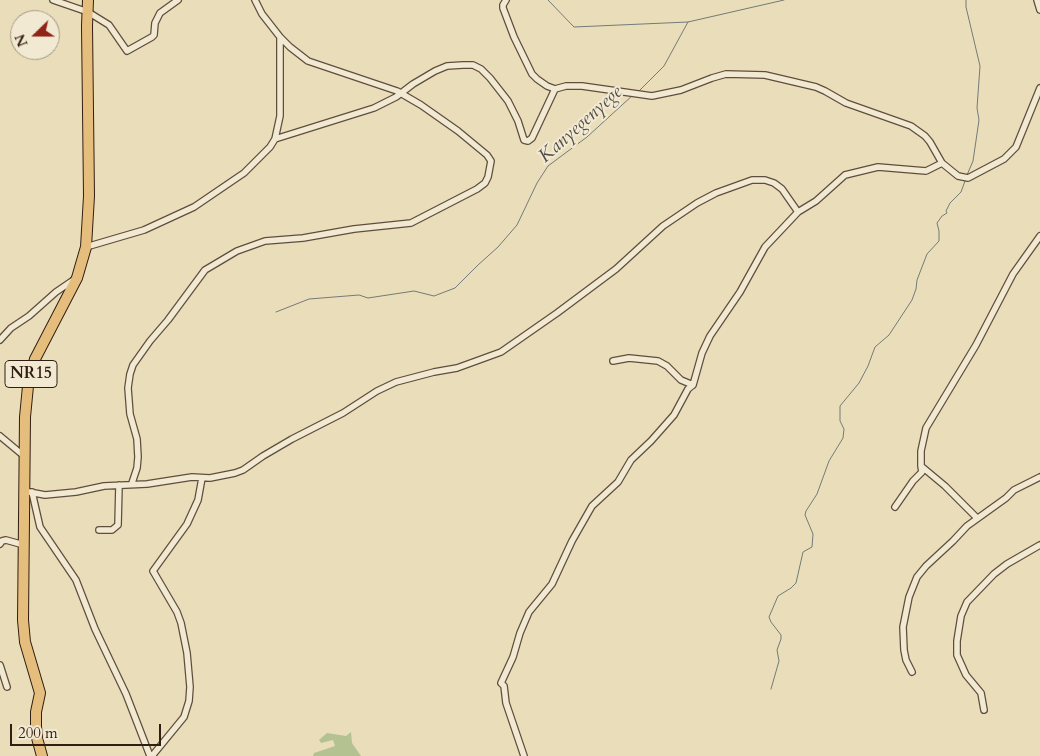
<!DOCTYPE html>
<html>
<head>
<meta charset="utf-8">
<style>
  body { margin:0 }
  #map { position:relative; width:1040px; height:756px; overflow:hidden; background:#eaddba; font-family:Cardo,serif }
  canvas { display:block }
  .north { position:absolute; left:10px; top:10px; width:50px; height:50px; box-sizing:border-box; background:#f1e9d2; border:1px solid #a49886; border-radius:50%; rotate:248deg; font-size:14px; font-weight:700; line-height:20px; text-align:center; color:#311e13 }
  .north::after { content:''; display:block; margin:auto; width:18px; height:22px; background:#8f2418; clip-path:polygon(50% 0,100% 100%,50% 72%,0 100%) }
  .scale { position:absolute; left:10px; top:724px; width:151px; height:22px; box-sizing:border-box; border:2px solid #311e13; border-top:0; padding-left:6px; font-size:15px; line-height:18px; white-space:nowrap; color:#311e13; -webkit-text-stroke:4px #f1e9d2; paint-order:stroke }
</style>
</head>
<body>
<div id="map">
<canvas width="1040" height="756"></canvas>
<div class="north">N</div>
<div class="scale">200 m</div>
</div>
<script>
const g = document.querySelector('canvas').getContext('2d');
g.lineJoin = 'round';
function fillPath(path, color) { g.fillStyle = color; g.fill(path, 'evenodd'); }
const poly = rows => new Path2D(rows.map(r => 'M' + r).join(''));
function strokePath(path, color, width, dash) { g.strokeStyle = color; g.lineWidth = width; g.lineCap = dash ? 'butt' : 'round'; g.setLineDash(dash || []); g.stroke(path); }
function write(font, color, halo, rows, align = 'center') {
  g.font = font + ' Cardo,serif'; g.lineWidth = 4; g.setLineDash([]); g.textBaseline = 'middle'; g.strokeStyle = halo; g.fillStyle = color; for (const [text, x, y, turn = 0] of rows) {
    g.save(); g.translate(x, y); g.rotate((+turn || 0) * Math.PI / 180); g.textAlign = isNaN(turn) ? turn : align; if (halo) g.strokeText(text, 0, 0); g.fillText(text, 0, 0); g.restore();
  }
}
fillPath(poly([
  [351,732,352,743,361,756,313,756,314,753,335,746,333,740,321,743,319,740,327,733,346,736]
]), '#b4c292');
strokePath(poly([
  [548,0,574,27,688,22,784,0],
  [966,0,966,7,980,66,977,108,979,120,973,161,967,175],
  [639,91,664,66,688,22],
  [276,312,309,299,359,295,368,298,414,291,434,296,455,288,478,265,498,247,517,225,537,183,548,166,587,137,633,95],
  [771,689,779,661,777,650,781,639,781,635,771,622,769,617,778,596,791,588,796,583,803,552,812,547,813,534,805,515,806,511,817,494,829,461,843,438,844,429,840,421,840,406,859,383,868,366,875,347,889,335,912,300,916,289,917,280,927,254,939,241,939,231,937,223,942,216,947,213,946,211,950,203,961,192,965,181]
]), '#727b78', 1);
const minor = poly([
  [53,0,88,12,109,25,127,51,152,37,154,35,155,23,160,13,178,0],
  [506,0,503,5,503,8,514,37,532,74,537,79,547,86,555,89,566,86,582,86,652,96,681,90,712,78,726,74,765,75,816,87,825,91,846,103,911,126,925,136,930,142,942,163],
  [1037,0,1040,10],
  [275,139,374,108,396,97,413,84,435,71,447,66,463,65,473,65,481,69,490,78,508,101,518,121,524,140,528,141,532,138,555,89],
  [86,247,144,230,194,207,244,173,270,147,275,139,280,116,280,37,262,14,255,0],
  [0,340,11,328,29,316,56,292,75,279],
  [613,361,629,358,658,361,667,366,681,380,693,385],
  [0,436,24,456],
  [132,483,137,468,138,457,137,439,130,414,128,388,130,374,133,365,150,341,168,320,205,270,237,251,265,241,303,238,354,229,411,223,477,189,485,183,488,177,491,161,487,155,458,131,421,105,397,91,308,61,290,47,280,37],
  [24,491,45,495,76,492,104,486,147,484,192,477,210,478,235,473,243,470,263,456,292,439,343,413,377,391,396,382,434,372,457,368,501,352,557,313,616,269,663,226,697,203,716,193,752,180,765,180,774,183,782,189,798,212],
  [32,492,40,527,76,580,95,629,126,694,150,756],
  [895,507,913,481,922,472,921,466],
  [977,518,945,486,921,466,921,451,926,428,976,345,1013,274,1040,236],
  [99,530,112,530,118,525,119,485],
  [0,544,2,541,6,540,24,545],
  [0,665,7,687],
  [912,672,906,660,904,650,903,627,909,597,917,577,926,566,953,541,967,526,1006,498,1014,490,1040,477],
  [984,710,981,693,966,675,957,655,957,641,961,616,967,602,994,574,1007,564,1040,545],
  [152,756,184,717,189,701,190,687,187,653,181,623,177,612,153,571,187,524,198,500,202,478],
  [524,756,506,703,504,686,501,683,513,657,520,633,529,612,552,584,572,541,592,506,618,482,631,460,651,441,674,415,688,389,693,385,702,353,710,336,740,292,765,247,798,212,816,201,845,175,878,167,926,171,942,163,958,176,968,178,1004,159,1016,147,1040,88]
]);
const trunk = poly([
  [42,756,37,738,36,726,36,712,40,693,25,642,23,620,25,417,28,386,35,359,77,278,86,247,89,196,87,26,88,0]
]);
strokePath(minor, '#5f4e3d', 8);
strokePath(trunk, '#311e13', 12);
strokePath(minor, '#f1e9d2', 5.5);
strokePath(trunk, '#e5be7d', 10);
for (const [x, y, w] of [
  [31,374,52]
]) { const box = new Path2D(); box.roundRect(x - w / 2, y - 13.5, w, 27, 4); g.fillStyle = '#f1e9d2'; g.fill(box); strokePath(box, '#311e13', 1); }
write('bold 16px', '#311e13', null, [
  ["NR15",31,374]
]);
write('italic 19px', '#514c45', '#f1e9d2', [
  ["Kanyegenyege",581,125,-42]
]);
</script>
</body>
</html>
